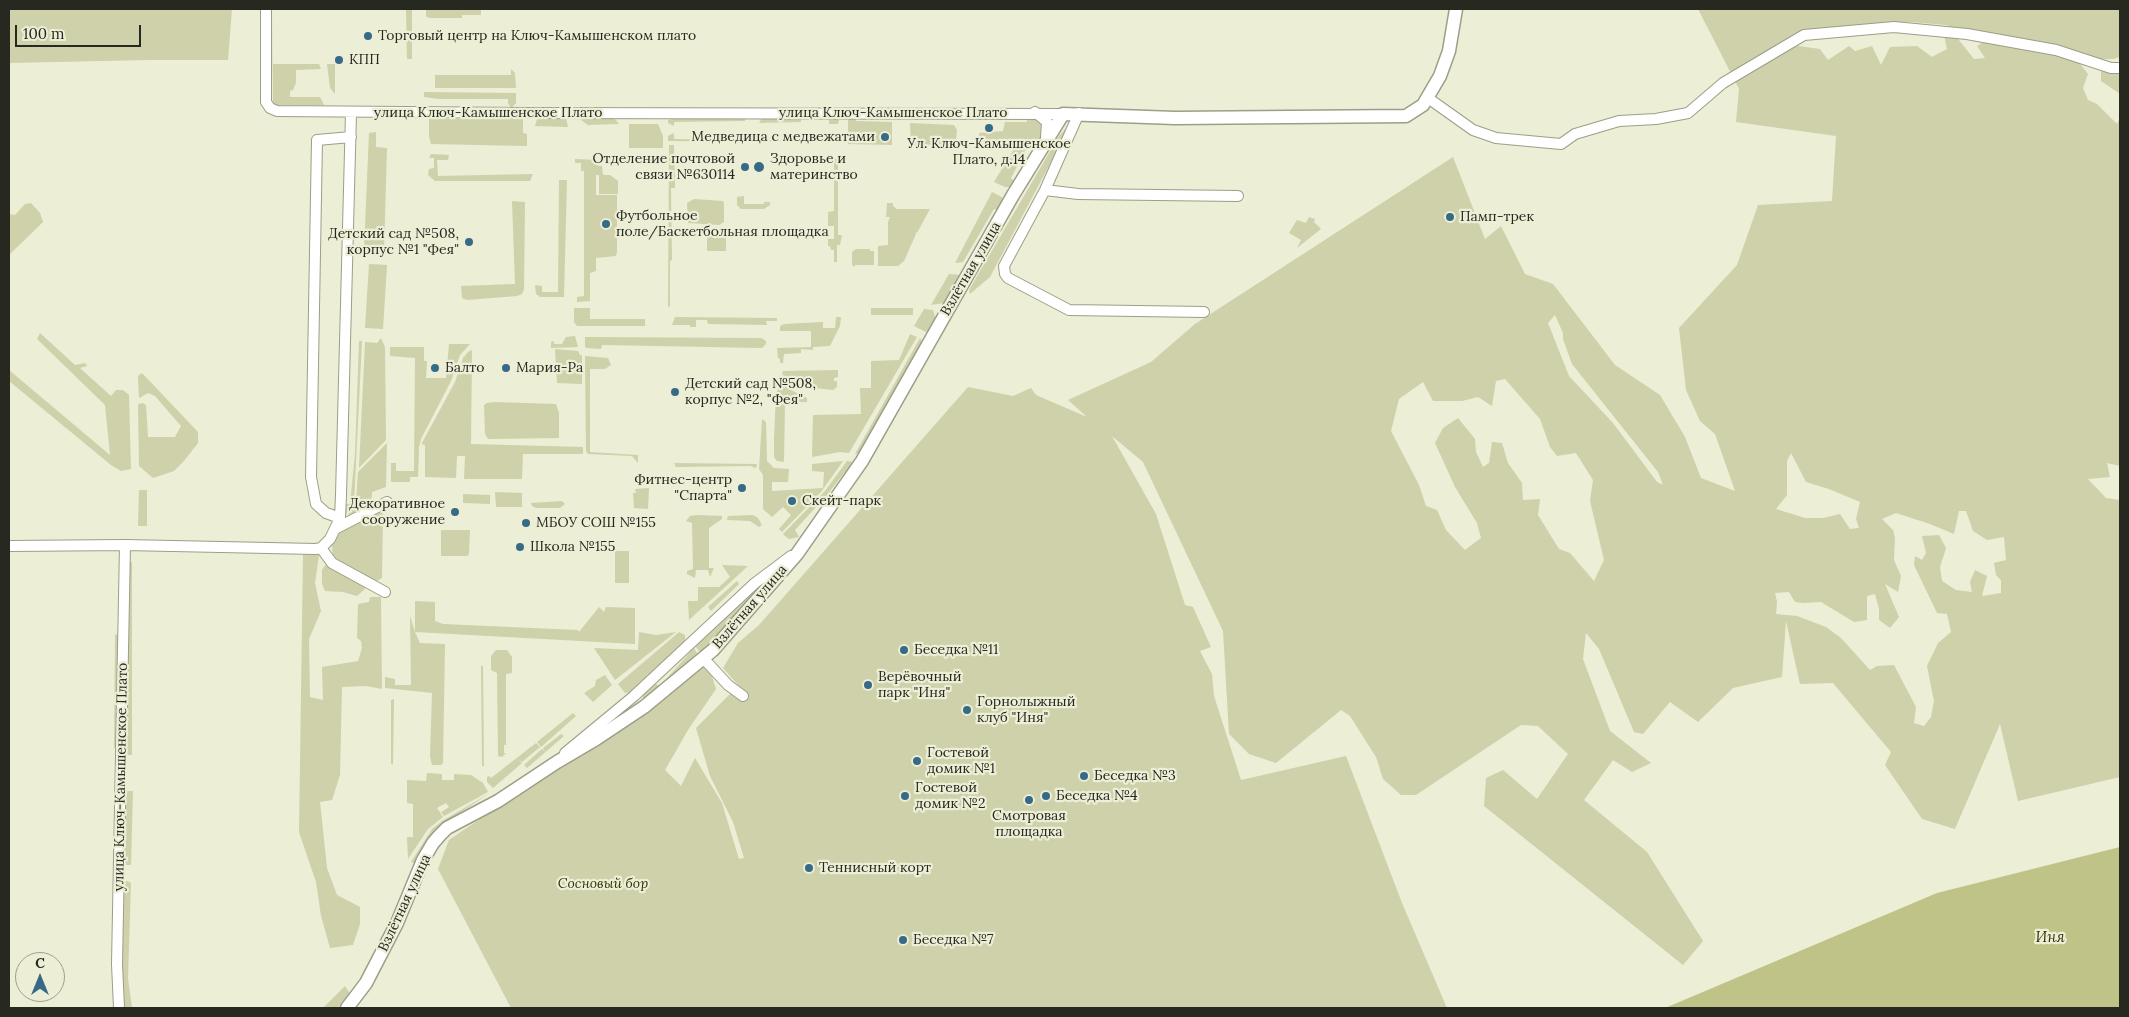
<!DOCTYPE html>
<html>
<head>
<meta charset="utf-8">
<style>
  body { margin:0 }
  #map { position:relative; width:2129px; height:1017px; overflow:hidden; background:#eceed6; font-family:Lora,serif }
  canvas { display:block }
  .frame { position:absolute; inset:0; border:10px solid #27281f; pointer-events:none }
  .north { position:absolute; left:15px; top:952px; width:50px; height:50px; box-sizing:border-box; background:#eceed6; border:1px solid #9d9f8d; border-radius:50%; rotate:0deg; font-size:14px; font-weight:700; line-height:20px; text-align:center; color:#27281f }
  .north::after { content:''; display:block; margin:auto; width:18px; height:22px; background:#366a87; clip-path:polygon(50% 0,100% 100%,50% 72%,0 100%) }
  .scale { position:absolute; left:15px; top:25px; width:126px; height:22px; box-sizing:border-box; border:2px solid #27281f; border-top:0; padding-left:6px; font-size:15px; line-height:18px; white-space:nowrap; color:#27281f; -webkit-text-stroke:4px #eceed6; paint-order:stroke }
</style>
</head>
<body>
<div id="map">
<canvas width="2129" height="1017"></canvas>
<div class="frame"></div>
<div class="north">С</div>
<div class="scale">100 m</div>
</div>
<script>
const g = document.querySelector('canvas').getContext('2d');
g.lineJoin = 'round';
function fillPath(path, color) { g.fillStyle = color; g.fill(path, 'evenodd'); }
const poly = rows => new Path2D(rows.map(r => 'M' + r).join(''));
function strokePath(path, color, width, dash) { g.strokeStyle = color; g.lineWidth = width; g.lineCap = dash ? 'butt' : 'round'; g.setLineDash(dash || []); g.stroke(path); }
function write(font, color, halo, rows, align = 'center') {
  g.font = font + ' Lora,serif'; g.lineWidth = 4.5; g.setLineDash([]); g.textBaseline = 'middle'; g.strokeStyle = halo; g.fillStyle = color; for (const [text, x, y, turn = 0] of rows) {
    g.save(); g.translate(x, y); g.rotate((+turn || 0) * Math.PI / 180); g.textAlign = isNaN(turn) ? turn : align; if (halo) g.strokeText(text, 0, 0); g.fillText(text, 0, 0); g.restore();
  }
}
fillPath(poly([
  [9,9,232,9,228,60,150,60,9,63],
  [272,9,273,64,319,64,321,69,296,70,296,83,293,90,290,91,290,97,320,97,324,105,276,105,273,103],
  [406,9,412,9,412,59,407,59],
  [426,9,481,9,481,15,462,15,462,18,429,18,426,16],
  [1698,9,2120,9,2120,57,2113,59,2077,60,2088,74,2083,88,2088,100,2097,104,2117,124,2120,118,2120,466,2107,463,2110,477,2088,479,2106,498,2120,500,2120,777,2018,801,2000,724,1955,829,1922,819,1885,765,1891,752,1833,683,1800,684,1786,621,1782,677,1733,688,1698,722,1670,702,1643,734,1634,732,1599,649,1586,633,1583,659,1610,731,1651,763,1632,772,1613,760,1584,800,1647,852,1703,941,1683,965,1484,806,1486,778,1503,770,1537,799,1568,754,1538,726,1521,725,1416,795,1401,795,1383,779,1376,757,1350,716,1341,710,1276,763,1249,754,1229,734,1223,631,1143,462,1112,436,1156,514,1185,605,1193,607,1211,647,1200,651,1212,674,1214,696,1241,780,1346,756,1402,903,1447,1008,511,1008,438,869,449,840,590,744,651,708,708,664,716,689,688,730,665,770,681,786,695,758,722,803,739,859,744,858,733,822,710,776,696,728,731,693,738,699,746,694,723,668,738,643,759,625,968,387,1013,396,1031,388,1036,395,1087,417,1068,400,1151,362,1195,324,1453,157,1485,239,1501,226,1525,274,1553,284,1615,365,1660,395,1685,437,1701,478,1735,491,1715,434,1700,421,1686,390,1679,328,1737,265,1758,205,1832,201,1836,136,1736,122,1739,89],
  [1911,22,1946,25,1985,41,1977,46,1985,58,1974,59,1951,30,1944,35,1947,49,1932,57,1917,46,1890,47,1881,65,1872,46,1855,51,1849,46,1828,60,1820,49,1798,46,1796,36],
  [1555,315,1563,333,1563,339,1572,364,1658,472,1663,485,1657,482,1613,423,1569,376,1548,323],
  [1505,379,1540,419,1550,447,1557,456,1576,453,1593,480,1590,501,1604,560,1594,581,1570,553,1559,549,1538,515,1540,499,1523,500,1522,483,1508,463,1502,443,1492,442,1489,463,1483,467,1476,452,1475,439,1458,418,1443,428,1435,443,1455,487,1477,523,1481,538,1465,550,1446,530,1437,510,1426,506,1419,485,1391,431,1399,399,1423,382,1433,401,1462,401,1478,397,1492,406,1496,381],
  [1791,453,1806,482,1829,489,1860,502,1856,519,1859,528,1850,529,1840,514,1823,518,1805,518,1776,509,1787,495,1787,461],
  [1959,511,1966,511,1973,531,1987,540,2004,537,2006,560,1994,563,1996,575,2001,580,2001,593,1982,596,1987,576,1975,570,1970,582,1972,592,1956,590,1942,581,1940,567,1946,548,1939,535,1922,536,1926,553,1922,560,1915,556,1914,565,1937,613,1947,614,1951,632,1938,643,1927,666,1934,701,1931,717,1924,726,1914,723,1916,707,1894,665,1877,666,1870,670,1841,638,1826,627,1797,616,1776,614,1777,602,1775,593,1789,592,1795,602,1803,603,1821,602,1854,622,1867,620,1867,596,1875,594,1879,609,1879,620,1890,628,1899,617,1885,584,1898,592,1901,576,1894,560,1895,538,1893,530,1882,519,1896,513,1930,524,1954,534],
  [327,64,335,64,335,94,330,88],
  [511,69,515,73,516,88,435,88,435,75,511,75],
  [2101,71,2120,74,2120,94,2101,81],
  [424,92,516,93,516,103,511,108,508,103,508,99,439,99,424,97],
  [541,117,566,118,568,127,535,126,537,119],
  [585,117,614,118,619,124,588,125,581,120],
  [848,117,855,118,856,121,892,122,892,145,848,144],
  [745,118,745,121,674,122,674,126,668,123,668,120,673,119],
  [762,118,838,118,839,120,838,124,829,124,829,119,820,118,801,118,801,122,759,123],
  [1032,118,1038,120,1043,126,1044,132,1040,140,984,140,979,138,979,133,1003,131,1005,122,1027,122,1027,119],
  [429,119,523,119,523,133,527,134,527,146,431,144,429,136],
  [910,123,954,125,957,130,956,141,954,144,911,145],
  [629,124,658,124,663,136,663,148,629,148],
  [1065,129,1068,130,990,277,970,294,969,290,1059,136],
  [376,132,376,147,387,148,384,251,380,250,380,248,364,250,369,133],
  [674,133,674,139,749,140,749,142,668,141,668,136],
  [830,133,838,134,838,140,755,142,757,138,762,135,762,140,830,139],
  [669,145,674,145,675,188,671,188,672,260,670,261,670,306,668,307],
  [1014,149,1026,149,1011,178,1015,182,1010,187,1005,187,994,182],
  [431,154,449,155,448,160,437,160,438,176,533,174,530,181,435,181,428,175,429,169,434,168,434,158,429,158],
  [575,159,599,160,599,166,602,166,603,175,610,175,618,181,618,194,599,194,599,175,596,175,596,195,617,195,617,252,616,256,596,258,596,271,590,273,590,301,577,302,577,297,584,296,584,171,581,171,581,163,575,163],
  [830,159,842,159,842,163,838,164,838,235,842,235,840,245,837,245,837,262,834,262,834,250,831,250,830,246,828,246,828,239,834,239,834,226,828,226,828,212,834,211,834,162,828,161],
  [559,180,567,180,564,297,540,297,536,294,535,285,542,286,542,292,558,292],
  [992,192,1002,197,1003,201,999,211,994,209,963,262,955,263],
  [744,196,744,204,764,204,764,202,770,202,770,205,764,209,741,209,737,205,737,197],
  [694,199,723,201,724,204,724,222,719,225,688,223,687,203],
  [512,201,525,202,524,289,522,294,517,296,467,300,462,298,461,286,515,284],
  [31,203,40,213,43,222,9,255,9,214,15,215,25,204],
  [887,203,893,203,893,206,897,209,930,209,917,233,915,232,916,234,904,261,898,266,878,266,878,246,888,245,888,222,890,217,886,217],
  [1309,217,1315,219,1314,222,1321,229,1297,248,1301,240,1289,233,1297,220,1306,223],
  [726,230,726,251,707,251,707,231],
  [856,249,870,249,870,251,874,251,874,265,855,265,855,267,852,265,852,252],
  [369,264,387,265,383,329,365,328],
  [949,274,960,275,963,280,960,287,954,285,948,297,951,302,931,305],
  [574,308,590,308,590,319,645,319,645,326,577,326,574,322],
  [871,308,913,308,913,315,871,315],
  [924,309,933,310,936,320,929,331,926,332,914,326],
  [675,317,777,318,777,321,766,321,767,325,708,324,707,320,696,320,696,327,690,327,690,325,672,325],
  [836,317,841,317,840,326,830,346,813,347,813,350,801,349,801,353,784,354,783,363,780,363,780,359,778,358,777,348,811,347,811,331,780,331,780,326,784,324,823,322,823,328,835,328],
  [40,333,75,365,85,363,87,366,80,368,111,396,116,390,123,390,129,395,131,469,121,471,111,465,9,381,9,370,110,455,105,405,37,339],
  [910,334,917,337,849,453,840,452,812,457,813,415,861,414,860,388,871,388,871,361,899,360],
  [575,336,578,347,551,348,551,342,554,341,554,344,562,344,566,337],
  [585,337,761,338,766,341,766,344,762,348,602,345,601,349,587,348,585,347],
  [381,338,385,347,386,440,359,468,365,342,377,343],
  [920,338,922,342,862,452,855,454],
  [359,341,362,341,354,503,344,517,345,504,350,504,355,454],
  [449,344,470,344,460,355,451,381,421,439,419,447,418,477,410,477,410,482,391,482,391,463,396,463,396,471,414,471,415,358,390,356,390,347,424,347,424,361,427,361,426,378,446,378],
  [555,349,578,351,580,355,582,355,582,384,557,383],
  [472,350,471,444,583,447,583,454,523,454,522,479,464,479,465,456,457,456,456,478,425,477,425,445,422,444,420,476,422,443,455,382,463,358,468,352],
  [585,356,608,358,611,365,605,369,590,369,590,452,638,455,638,463,632,456,588,454,586,451],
  [838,370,838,377,834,378,834,381,837,381,837,387,833,390,794,386,782,374,783,371],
  [142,373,198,432,198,443,184,461,174,471,153,478,139,466,138,404,143,403,146,405,148,437,175,437,181,426,155,396,148,393,139,398,138,376],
  [782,383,789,389,807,398,807,402,785,402,784,462,777,461,774,457,774,439,776,393],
  [494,402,556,404,559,413,559,438,488,439,485,434,484,405,487,403],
  [759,417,757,464,756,468,750,466,676,467,674,463,757,464],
  [762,419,766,422,767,461,774,468,789,469,788,482,772,482,772,491,823,488,824,472,812,471,812,464,843,461,821,492,782,532,779,529,791,515,783,507,772,517,763,509,763,475,759,469],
  [387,443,386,487,372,492,371,506,346,518,356,504,358,472],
  [847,461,854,462,853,473,845,472,827,495,795,530,799,537,789,539,785,536,783,534,825,491],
  [649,488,648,509,634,508,633,493,636,493,635,489],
  [139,490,147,490,147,526,138,526],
  [495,492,522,493,522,507,496,507],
  [463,494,490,495,490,504,463,503],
  [562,501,565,504,560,508,536,508,532,506,531,503],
  [379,509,383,512,382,578,375,582,333,560,332,544,336,534],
  [697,515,722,516,722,519,709,528,709,568,714,568,710,577,708,570,696,570,695,578,687,574,687,571,693,569,692,523,686,521,690,516],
  [753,515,758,518,762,525,759,527,750,521,727,520,728,516],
  [441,530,470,530,469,554,467,556,441,556],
  [615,551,629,551,629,583,615,583],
  [310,553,319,555,315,583,321,611,309,639,310,697,323,700,322,667,358,661,362,648,361,641,357,638,358,604,369,602,370,597,381,597,382,689,366,686,342,687,340,775,332,800,320,802,327,868,337,895,360,907,360,924,353,945,330,948,321,916,316,882,299,832,303,555],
  [126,562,132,562,132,755,124,755],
  [326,564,364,583,365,589,357,596,343,592,325,591,322,584,322,570],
  [722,565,748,566,689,620,688,601,698,601,698,587,719,587,730,577],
  [737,581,739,584,711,611,708,607],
  [752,585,758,586,758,589,701,653,695,646,753,592],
  [415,601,435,602,435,621,443,624,578,630,579,632,599,607,604,612,606,607,635,608,635,644,415,632,420,643,445,644,443,763,441,765,432,765,430,756,432,693,385,688,385,677,395,679,395,685,411,685,410,616,415,632],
  [639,632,656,635,676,632,615,680,594,648,638,650],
  [679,632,685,635,685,643,632,692,625,693,618,684],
  [115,634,121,637,119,747,114,748],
  [694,648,698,655,643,701,643,694,654,683,660,686],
  [496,650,507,650,512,657,512,673,506,674,506,745,504,745,504,753,506,753,502,757,498,756,498,753,497,673,491,670,491,656],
  [481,666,483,666,484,766,482,766],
  [605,675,612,685,593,702,584,693,595,686,596,680],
  [394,699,393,765,391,763,391,700],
  [573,713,576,716,541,747,537,742],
  [561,734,564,736,527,768,524,765,542,749,545,751,543,748],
  [536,743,540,747,522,762,518,759,522,763,493,788,487,782,487,777,489,776,491,778],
  [427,773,442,774,442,780,454,780,454,774,471,775,483,783,488,792,444,816,441,812,449,807,446,803,437,808,443,817,428,829,408,859,407,837,413,837,413,804,407,803,407,780,426,781],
  [125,791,133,791,131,865,123,865],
  [490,793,437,828,429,837,416,857,421,862,418,864,411,862,432,829,442,821],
  [127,881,131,883,128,978,132,1008,122,1008,120,966,122,883],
  [345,986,351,995,337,1008,323,1008]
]), '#ced1a9');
fillPath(poly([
  [2120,847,2120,1008,1665,1008,1937,893]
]), '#bfc387');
const minor = poly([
  [266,9,266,102,270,108,277,111,531,113,1063,114],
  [1428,98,1473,130,1496,138,1561,144,1575,134,1619,121,1656,119,1688,113,1723,83,1804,35,1894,27,1967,34,2056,50,2111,68,2120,68],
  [1035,112,1047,122,1046,138],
  [1079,113,1045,190,1004,266,1005,274,1008,278,1069,310,1204,312],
  [1045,190,1078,194,1238,196],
  [340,518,326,513,316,504,311,477,317,140,351,137],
  [335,529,387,502],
  [9,546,125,545,316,549,321,548,330,539,340,518,341,495,351,113],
  [321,548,332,563,385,592],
  [703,658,728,685,743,696],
  [565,753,634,696,755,583,791,556],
  [119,1008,117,964,125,545]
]);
const major = poly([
  [347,1008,366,983,397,923,423,860,433,843,440,835,447,828,498,801,557,762,596,739,644,707,713,650,797,554,862,461,1013,195,1063,114,1175,118,1406,116,1423,105,1440,76,1449,51,1456,9]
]);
strokePath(minor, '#9d9e88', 12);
strokePath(major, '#9d9e88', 15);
strokePath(minor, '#fff', 10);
strokePath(major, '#fff', 12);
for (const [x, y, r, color] of [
  [368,36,5,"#366a87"],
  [339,60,5,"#366a87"],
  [989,128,5,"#366a87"],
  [885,137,5,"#366a87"],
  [745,167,5,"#366a87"],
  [759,167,6,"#366a87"],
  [1450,217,5,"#366a87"],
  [606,224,5,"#366a87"],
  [469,242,5,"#366a87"],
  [435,368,5,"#366a87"],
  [506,368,5,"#366a87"],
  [675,392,5,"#366a87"],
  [742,488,5,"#366a87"],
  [792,501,5,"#366a87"],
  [455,512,5,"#366a87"],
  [526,523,5,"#366a87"],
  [520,547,5,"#366a87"],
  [904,650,5,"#366a87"],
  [868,685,5,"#366a87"],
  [967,710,5,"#366a87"],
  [917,761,5,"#366a87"],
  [1084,776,5,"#366a87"],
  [905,796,5,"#366a87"],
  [1046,796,5,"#366a87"],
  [1029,800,5,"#366a87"],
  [809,868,5,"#366a87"],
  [903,940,5,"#366a87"]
]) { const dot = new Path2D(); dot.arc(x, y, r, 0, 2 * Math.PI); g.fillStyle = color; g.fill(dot); strokePath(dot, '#eceed6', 2); }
write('14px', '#27281f', '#eceed6', [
  ["Торговый центр на Ключ-Камышенском плато",378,36],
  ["КПП",349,60],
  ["Медведица с медвежатами",875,137,"right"],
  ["Ул. Ключ-Камышенское",989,144,"center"],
  ["Плато, д.14",989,160,"center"],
  ["Отделение почтовой",735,159,"right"],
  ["связи №630114",735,175,"right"],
  ["Здоровье и",770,159],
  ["материнство",770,175],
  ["Футбольное",616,216],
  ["поле/Баскетбольная площадка",616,232],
  ["Памп-трек",1460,217],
  ["Детский сад №508,",459,234,"right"],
  ["корпус №1 \"Фея\"",459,250,"right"],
  ["Балто",445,368],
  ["Мария-Ра",516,368],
  ["Детский сад №508,",685,384],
  ["корпус №2, \"Фея\"",685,400],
  ["Фитнес-центр",732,480,"right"],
  ["\"Спарта\"",732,496,"right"],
  ["Скейт-парк",802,501],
  ["Декоративное",445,504,"right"],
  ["сооружение",445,520,"right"],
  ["МБОУ СОШ №155",536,523],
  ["Школа №155",530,547],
  ["Беседка №11",914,650],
  ["Верёвочный",878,677],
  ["парк \"Иня\"",878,693],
  ["Горнолыжный",977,702],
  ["клуб \"Иня\"",977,718],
  ["Гостевой",927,753],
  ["домик №1",927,769],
  ["Беседка №3",1094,776],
  ["Гостевой",915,788],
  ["домик №2",915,804],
  ["Беседка №4",1056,796],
  ["Смотровая",1029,816,"center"],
  ["площадка",1029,832,"center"],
  ["Теннисный корт",819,868],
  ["Беседка №7",913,940]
], 'left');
write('14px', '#27281f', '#eceed6', [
  ["улица Ключ-Камышенское Плато",488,113],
  ["улица Ключ-Камышенское Плато",893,113],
  ["Взлётная улица",971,269,-60],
  ["Взлётная улица",750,607,-49],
  ["улица Ключ-Камышенское Плато",121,777,-89],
  ["Взлётная улица",405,903,-65]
]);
write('italic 14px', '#333505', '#eceed6', [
  ["Сосновый бор",603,884]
]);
write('italic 15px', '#343505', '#eceed6', [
  ["Иня",2050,938]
]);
</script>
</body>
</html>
